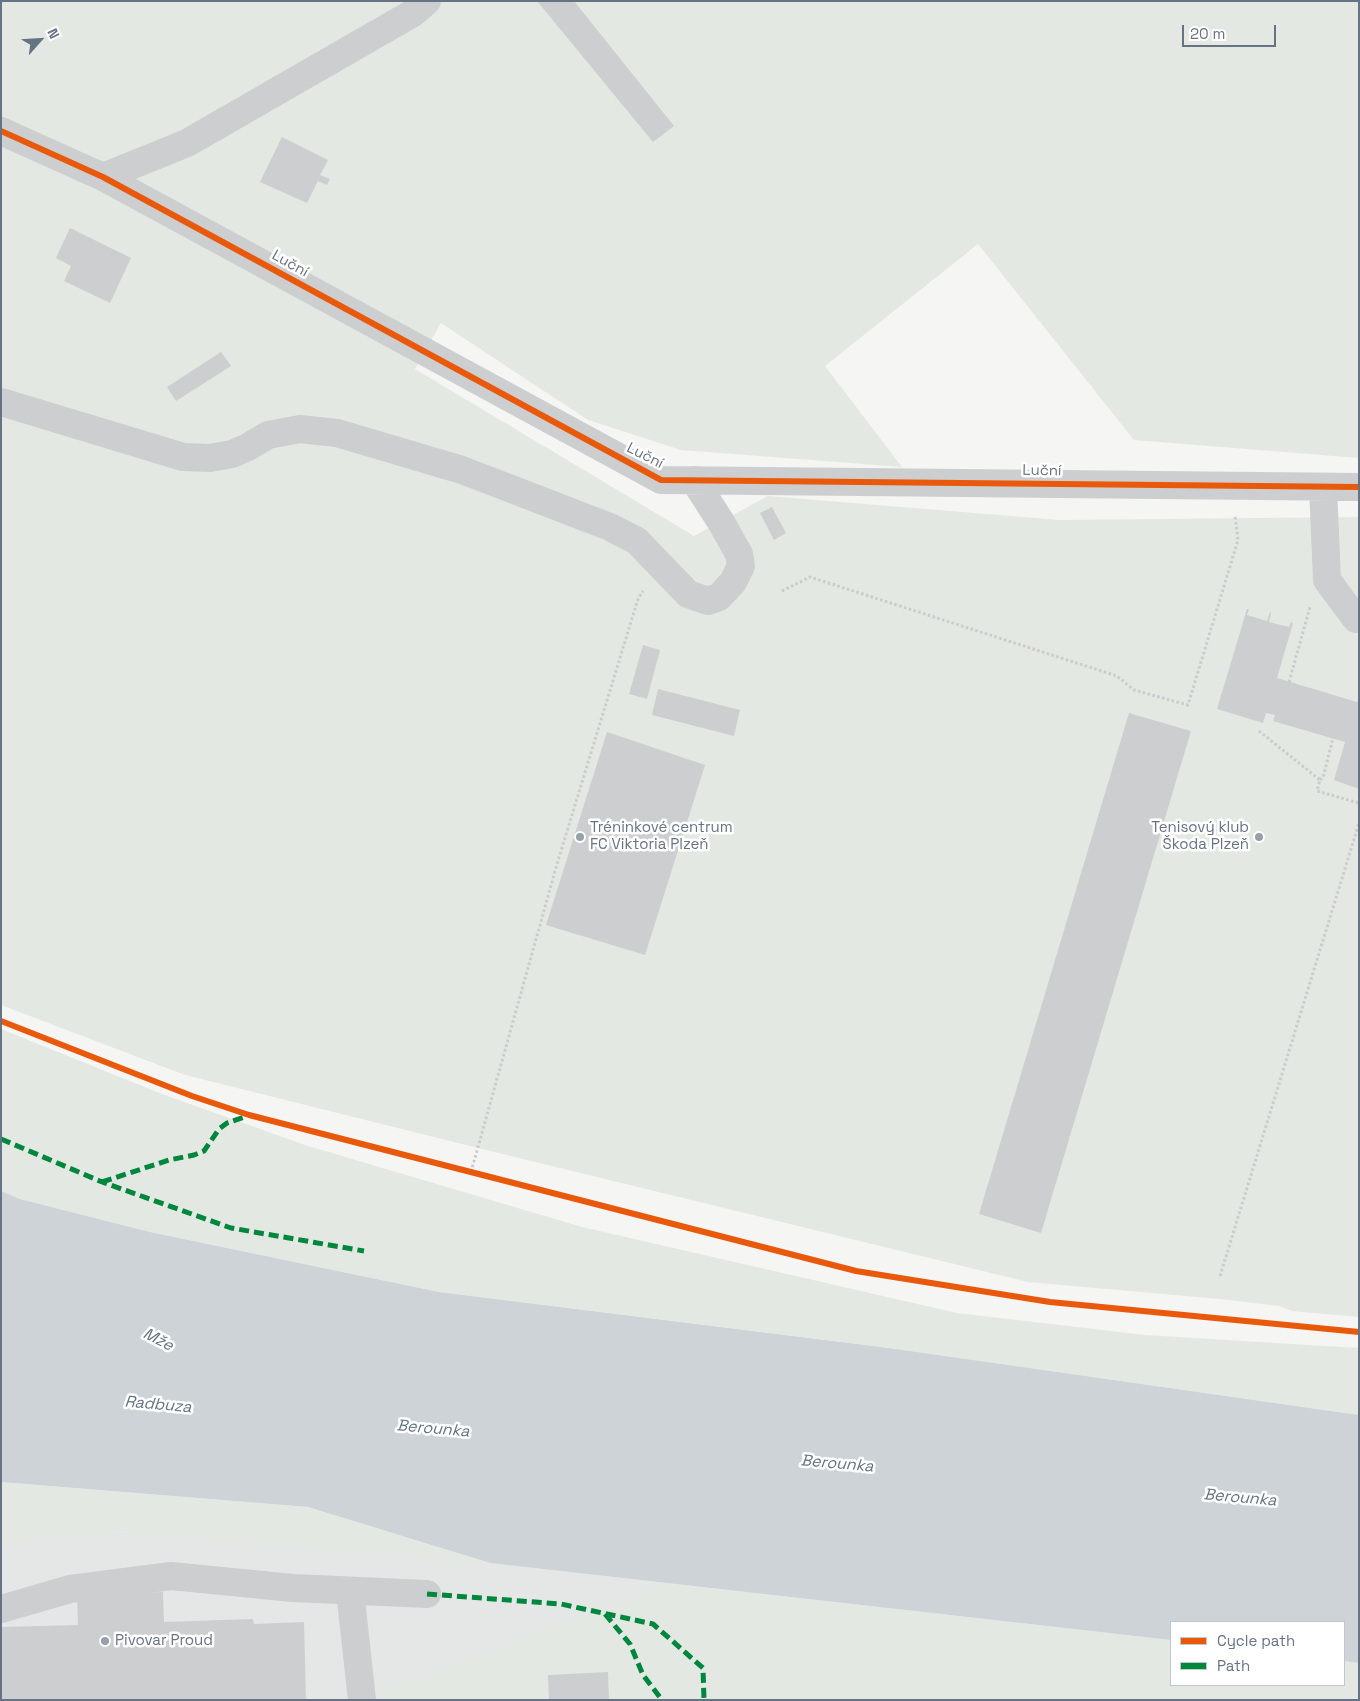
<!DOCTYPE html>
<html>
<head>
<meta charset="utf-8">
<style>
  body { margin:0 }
  #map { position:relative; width:1360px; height:1701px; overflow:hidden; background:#f5f5f4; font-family:"Space Grotesk",sans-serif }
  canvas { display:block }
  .frame { position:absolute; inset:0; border:2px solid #667384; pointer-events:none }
  .legend { position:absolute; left:1170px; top:1621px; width:175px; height:65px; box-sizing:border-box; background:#fff; border:1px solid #c2c7ce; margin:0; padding:6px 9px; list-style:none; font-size:15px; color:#667384 }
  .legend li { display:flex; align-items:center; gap:10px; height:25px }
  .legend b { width:25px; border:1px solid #c2c7ce }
  .north { position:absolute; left:15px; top:15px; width:50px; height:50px; -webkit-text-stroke:4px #fff; paint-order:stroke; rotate:64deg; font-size:14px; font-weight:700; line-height:20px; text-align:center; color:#667384 }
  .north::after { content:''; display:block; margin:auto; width:18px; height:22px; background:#667384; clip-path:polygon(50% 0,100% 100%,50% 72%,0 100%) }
  .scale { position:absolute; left:1182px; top:25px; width:94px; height:22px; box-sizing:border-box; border:2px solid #667384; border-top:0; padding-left:6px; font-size:15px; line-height:18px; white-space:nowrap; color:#667384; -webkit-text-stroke:4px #fff; paint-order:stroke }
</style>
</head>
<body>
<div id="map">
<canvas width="1360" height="1701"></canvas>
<div class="frame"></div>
<ul class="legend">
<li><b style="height:6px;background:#e8590c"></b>Cycle path</li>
<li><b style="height:6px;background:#00873e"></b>Path</li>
</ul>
<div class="north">N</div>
<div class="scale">20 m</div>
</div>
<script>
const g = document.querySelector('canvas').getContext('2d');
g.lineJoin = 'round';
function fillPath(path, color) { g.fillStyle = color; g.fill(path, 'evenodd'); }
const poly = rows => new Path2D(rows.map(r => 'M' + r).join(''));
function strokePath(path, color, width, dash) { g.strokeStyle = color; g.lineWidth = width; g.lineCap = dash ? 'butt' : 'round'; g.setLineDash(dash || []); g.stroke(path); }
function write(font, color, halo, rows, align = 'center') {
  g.font = font + ' "Space Grotesk",sans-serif'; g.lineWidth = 5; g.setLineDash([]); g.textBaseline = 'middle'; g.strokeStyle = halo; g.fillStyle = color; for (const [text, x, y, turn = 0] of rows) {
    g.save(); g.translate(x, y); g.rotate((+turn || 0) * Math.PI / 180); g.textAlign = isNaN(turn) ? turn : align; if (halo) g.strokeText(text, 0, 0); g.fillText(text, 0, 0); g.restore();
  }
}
fillPath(poly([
  [1,1525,342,1546,1171,1640,1171,1685,1264,1700,1,1700]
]), '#e5e7e7');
fillPath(poly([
  [1,1,1359,1,1359,458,1134,440,978,244,825,366,902,467,681,450,588,420,441,323,415,369,694,536,768,496,1060,520,1359,517,1359,1317,1292,1311,1279,1306,1220,1299,1028,1282,478,1148,185,1075,1,1005],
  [1,1029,162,1094,305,1145,582,1227,957,1313,1145,1335,1359,1348,1359,1415,889,1348,439,1292,150,1232,20,1199,1,1191],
  [1,1482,308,1507,490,1563,116,1532,1,1544],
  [669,1584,1171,1640,1171,1685,1344,1685,1344,1661,1359,1663,1359,1700,356,1700]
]), '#e4e8e2');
fillPath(poly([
  [1,1191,20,1199,150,1232,439,1292,889,1348,1359,1415,1359,1663,1344,1661,1344,1622,1171,1622,1171,1640,490,1563,308,1507,1,1482]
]), '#cdd3d7');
fillPath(poly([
  [537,1,574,1,674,126,653,142],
  [282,137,328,160,320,175,330,179,327,185,318,181,307,203,260,182],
  [70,228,131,258,110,303,64,281,71,266,56,258],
  [221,352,231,366,176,401,167,387],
  [772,507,786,533,774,540,760,513],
  [1247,609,1249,609,1247,615,1267,621,1270,612,1271,613,1269,622,1289,627,1291,622,1293,623,1277,678,1357,702,1359,698,1359,789,1334,780,1345,742,1273,721,1275,715,1266,713,1263,723,1217,709],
  [643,645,660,650,647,699,629,694],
  [658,689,740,710,734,736,652,715],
  [1129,713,1191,731,1041,1233,979,1214],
  [607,732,705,765,645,955,546,925],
  [163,1592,164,1622,253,1619,254,1624,304,1622,306,1700,1,1700,1,1627,78,1625,77,1595],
  [608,1672,609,1700,549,1700,548,1675]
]), '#cdced0');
strokePath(poly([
  [782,591,810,577,1117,676,1134,690,1188,705,1238,540,1235,516],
  [1289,682,1310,607],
  [1259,731,1320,780,1317,791,1359,803],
  [1320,780,1323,778,1333,738],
  [471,1172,557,864,638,599,643,591],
  [1220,1276,1359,823]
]), '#cacbcc', 3, [2.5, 2.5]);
strokePath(poly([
  [1,131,103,177,661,480,1359,487],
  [103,177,187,143,413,13,427,1],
  [1,402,183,457,210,458,232,454,248,447,268,435,300,429,337,433,462,470,610,527,637,541,688,594,708,601,719,597,733,582,741,566,739,554,721,522,694,480],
  [1323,487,1327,580,1356,619,1359,619],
  [350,1591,362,1700],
  [1,1609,70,1589,171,1576,293,1588,427,1594]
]), '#cdcecf', 28);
strokePath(poly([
  [1,1139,102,1182,231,1228,364,1251],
  [102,1182,169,1160,194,1155,204,1151,219,1129,227,1123,247,1116],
  [427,1594,561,1604,653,1624,703,1668,704,1700],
  [605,1614,630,1644,643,1675,662,1700]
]), '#00873e', 5, [10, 5]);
strokePath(poly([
  [1,131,103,177,661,480,1359,487],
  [1,1021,192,1096,249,1115,856,1271,1050,1302,1359,1332]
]), '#e8590c', 6);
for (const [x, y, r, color] of [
  [580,837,5,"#98a0ab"],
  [1259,837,5,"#98a0ab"],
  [105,1641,5,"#98a0ab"]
]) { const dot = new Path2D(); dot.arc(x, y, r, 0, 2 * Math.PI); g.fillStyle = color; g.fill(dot); strokePath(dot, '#fff', 2); }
write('15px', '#667384', '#fff', [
  ["Luční",290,264,29],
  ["Luční",645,456,27],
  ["Luční",1042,471,1]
]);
write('15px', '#667384', '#fff', [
  ["Tréninkové centrum",590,828],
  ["FC Viktoria Plzeň",590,845],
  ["Tenisový klub",1249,828,"right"],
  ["Škoda Plzeň",1249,845,"right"],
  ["Pivovar Proud",115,1641]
], 'left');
write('italic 16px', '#627480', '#fff', [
  ["Mže",158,1340,27],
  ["Radbuza",158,1405,5],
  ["Berounka",433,1429,5],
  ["Berounka",837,1464,5],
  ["Berounka",1240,1498,5]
]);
</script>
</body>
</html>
